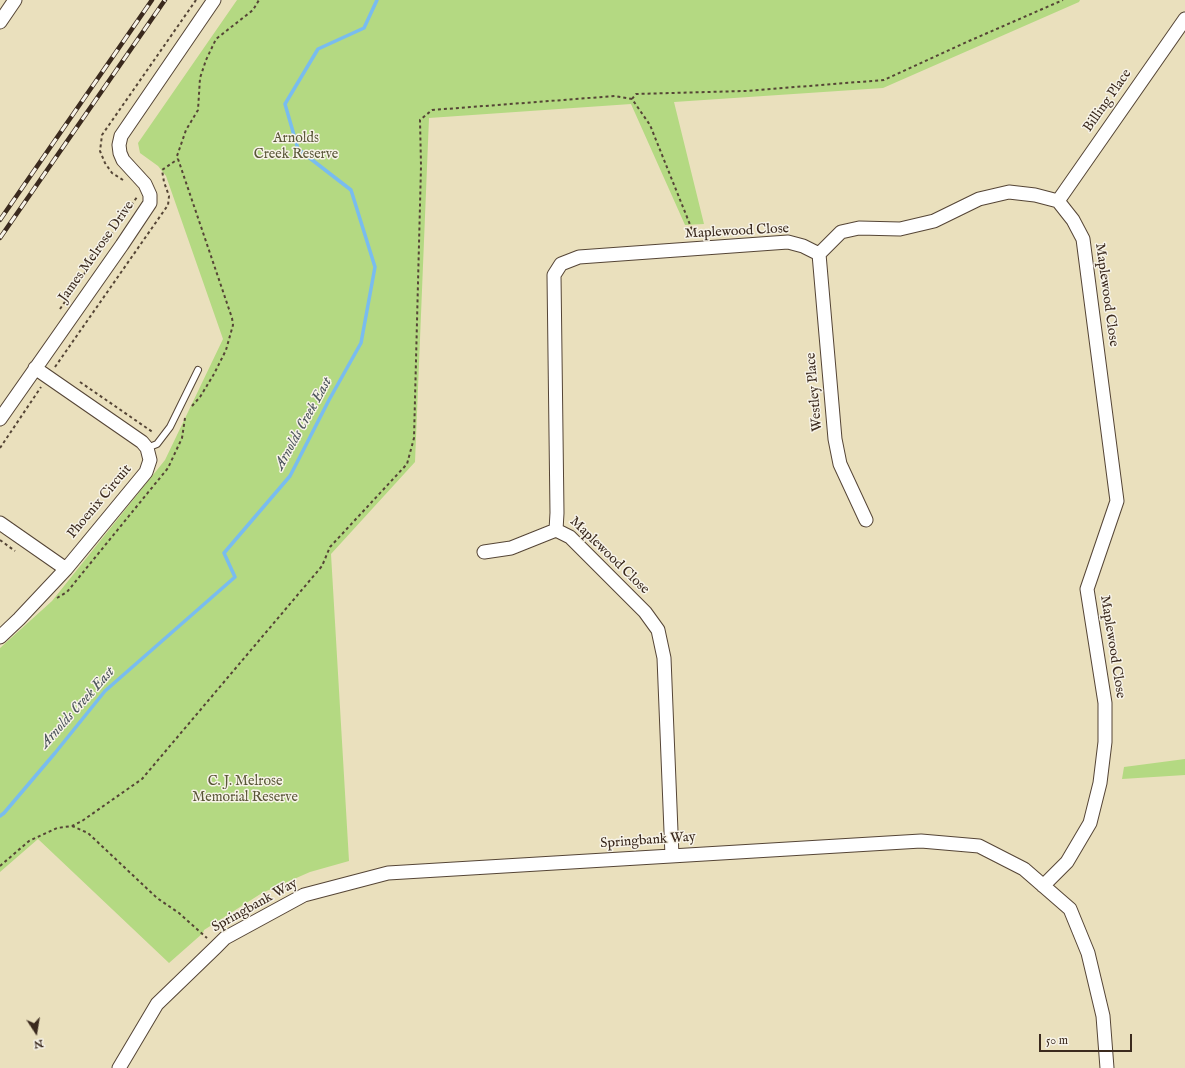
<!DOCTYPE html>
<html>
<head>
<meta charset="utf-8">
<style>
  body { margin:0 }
  #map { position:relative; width:1185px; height:1068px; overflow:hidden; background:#eae0bd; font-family:"IM FELL English",serif }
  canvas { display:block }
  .north { position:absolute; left:16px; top:1012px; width:40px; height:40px; -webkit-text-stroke:3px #f7f3e8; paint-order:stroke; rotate:168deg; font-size:11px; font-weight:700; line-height:16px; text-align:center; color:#3b2a1e }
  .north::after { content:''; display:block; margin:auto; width:14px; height:18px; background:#3b2a1e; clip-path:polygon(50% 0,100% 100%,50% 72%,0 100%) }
  .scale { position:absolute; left:1039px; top:1034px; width:93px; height:18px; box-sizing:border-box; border:2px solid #3b2a1e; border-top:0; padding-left:5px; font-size:12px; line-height:14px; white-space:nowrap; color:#3b2a1e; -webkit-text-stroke:3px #f7f3e8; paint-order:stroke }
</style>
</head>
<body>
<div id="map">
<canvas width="1185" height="1068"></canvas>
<div class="north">N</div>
<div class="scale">50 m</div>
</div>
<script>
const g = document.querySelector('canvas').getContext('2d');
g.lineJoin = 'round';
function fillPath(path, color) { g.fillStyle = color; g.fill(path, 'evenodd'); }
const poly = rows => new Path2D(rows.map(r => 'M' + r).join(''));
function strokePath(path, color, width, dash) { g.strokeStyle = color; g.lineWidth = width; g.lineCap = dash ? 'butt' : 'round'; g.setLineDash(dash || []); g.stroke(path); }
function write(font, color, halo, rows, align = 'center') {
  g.font = font + ' "IM FELL English",serif'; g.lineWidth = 3; g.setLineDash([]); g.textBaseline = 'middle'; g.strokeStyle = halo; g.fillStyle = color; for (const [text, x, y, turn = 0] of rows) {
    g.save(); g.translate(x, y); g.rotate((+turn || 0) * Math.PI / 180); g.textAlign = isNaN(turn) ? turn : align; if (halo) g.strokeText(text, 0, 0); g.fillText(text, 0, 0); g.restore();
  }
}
fillPath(poly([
  [237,0,1080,0,1079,2,883,88,674,102,704,224,685,225,631,104,429,118,415,462,331,554,349,861,310,872,262,893,204,930,203,933,169,963,38,839,0,872,0,648,52,601,165,460,223,339,166,176,158,166,140,153,138,143],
  [1185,759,1185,775,1122,779,1124,767]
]), '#b4d982');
strokePath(poly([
  [0,816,4,813,55,753,105,691,235,577,224,553,290,476,329,400,361,343,375,267,351,190,298,149,285,104,318,49,364,28,377,0]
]), '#79bcef', 3.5);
const service = poly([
  [147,448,157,444,170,427,198,370]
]);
const minor = poly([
  [0,22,15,0],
  [1058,201,1185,19],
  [819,254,835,439,840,464,866,520],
  [0,419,122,245,150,203,150,195,145,184,123,160,120,153,119,145,121,136,214,0],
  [0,523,66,569],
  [484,552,511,548,556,530],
  [0,637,19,619,66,569,146,472,150,460,147,448,142,442,35,368],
  [672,856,664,658,658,630,645,612,570,537,556,530,557,513,554,275,561,264,579,257,788,242,803,246,819,254,841,232,859,228,900,229,934,221,979,199,1009,192,1035,195,1058,201,1073,220,1083,239,1117,501,1087,589,1105,703,1105,742,1100,783,1090,823,1067,862,1043,886],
  [119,1068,157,1004,216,947,225,938,304,895,388,873,921,841,979,846,1024,869,1070,909,1088,953,1103,1016,1107,1068]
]);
strokePath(service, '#554536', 8);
strokePath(minor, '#554536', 15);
strokePath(poly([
  [632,99,636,94,745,91,884,80,969,41,1063,0],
  [123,180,112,173,105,163,100,151,102,135,196,0],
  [60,309,137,197],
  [55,367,168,205,169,196,164,182,162,170,178,159],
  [80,382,154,433],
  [192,406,200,397,214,374,226,350,233,325,232,318,177,156,186,130,198,110,200,78,206,60,216,39,253,10,259,0],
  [0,448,41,387],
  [0,540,15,551],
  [57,598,67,592,168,468,182,438,185,418],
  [72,826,88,833,157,898,179,913,207,938],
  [0,866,29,841,57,828,72,826,82,821,142,779,322,566,330,547,407,464,414,438,421,166,420,120,432,110,615,96,632,99,650,125,695,237]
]), '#554536', 2, [3, 3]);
strokePath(service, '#fff', 6);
strokePath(minor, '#fff', 13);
const rail = poly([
  [0,220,152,0],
  [0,238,165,0]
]);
strokePath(rail, '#3b2a1e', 4.5);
strokePath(rail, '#f7f3e8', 3, [9]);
write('14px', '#3b2a1e', '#f7f3e8', [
  ["Billing Place",1108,101,-55],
  ["Maplewood Close",737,232,-3],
  ["James Melrose Drive",97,252,-55],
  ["Maplewood Close",1106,295,82],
  ["Westley Place",815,392,-95],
  ["Phoenix Circuit",100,502,-50],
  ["Maplewood Close",609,556,44],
  ["Maplewood Close",1112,647,81],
  ["Springbank Way",648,841,-4],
  ["Springbank Way",255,906,-29]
]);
write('14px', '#595637', '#f7f3e8', [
  ["Arnolds",296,139],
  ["Creek Reserve",296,155],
  ["C. J. Melrose",245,782],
  ["Memorial Reserve",245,798]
]);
write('italic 15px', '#4e565d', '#f7f3e8', [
  ["Arnolds Creek East",304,424,-61],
  ["Arnolds Creek East",78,708,-48]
]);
</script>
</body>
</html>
